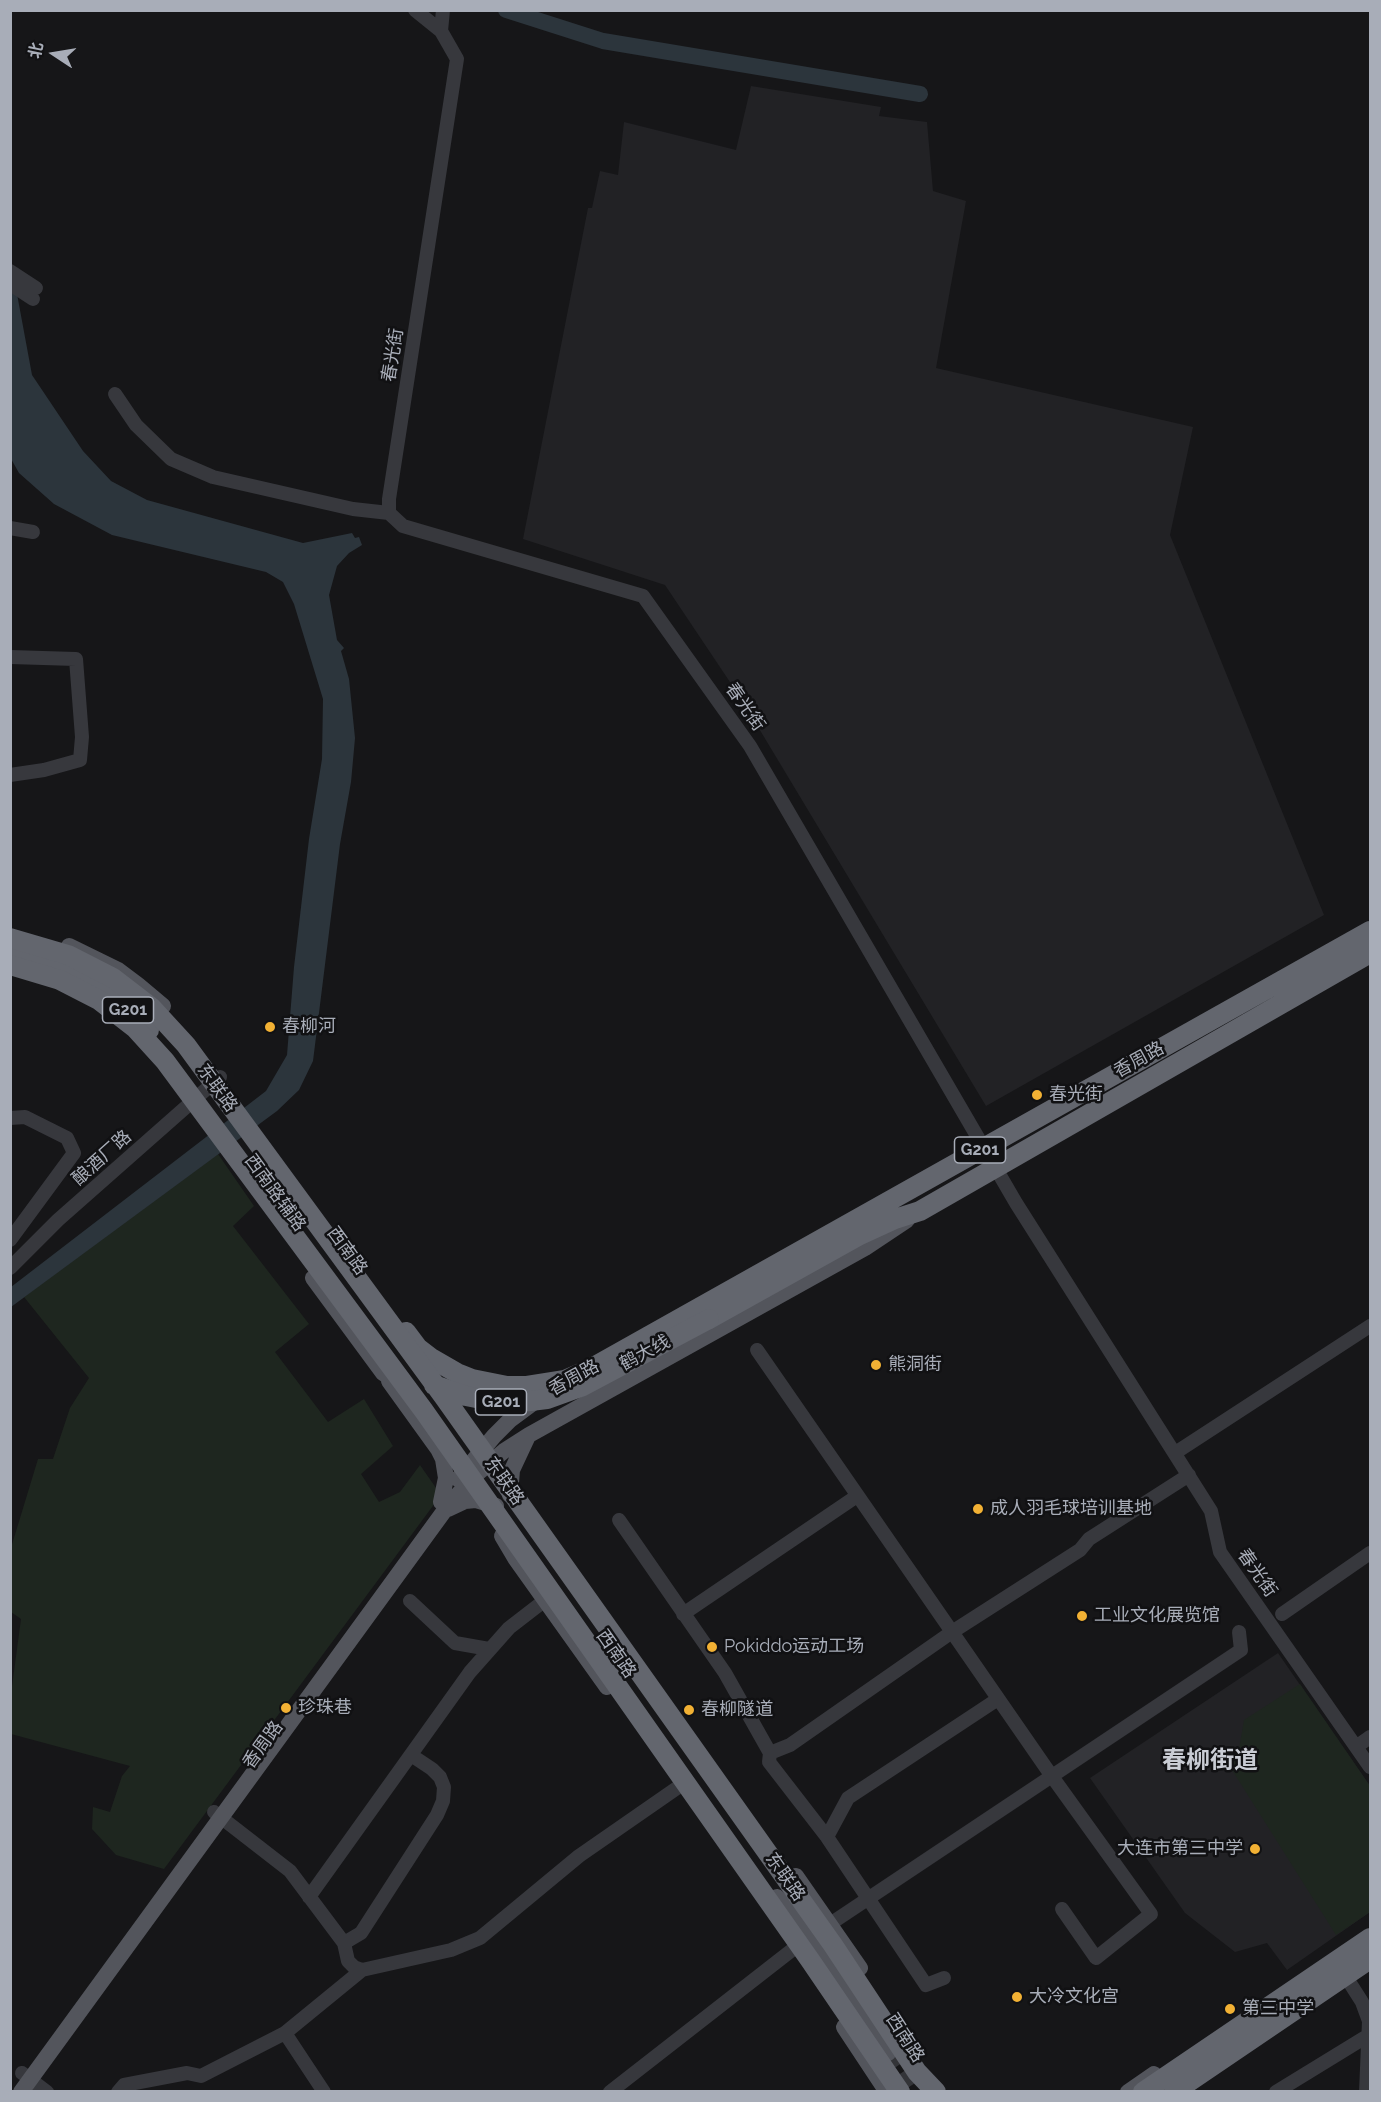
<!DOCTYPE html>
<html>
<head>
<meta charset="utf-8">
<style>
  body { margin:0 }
  #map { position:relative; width:1381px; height:2102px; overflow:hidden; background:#161618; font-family:Raleway,"Noto Sans SC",sans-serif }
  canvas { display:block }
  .frame { position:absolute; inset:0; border:12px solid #a8adb8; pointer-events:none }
  .north { position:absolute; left:24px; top:24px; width:60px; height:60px; -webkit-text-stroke:4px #111113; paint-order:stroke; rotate:282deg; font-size:16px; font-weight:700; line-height:24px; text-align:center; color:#a8adb8 }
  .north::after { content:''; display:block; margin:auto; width:21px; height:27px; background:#a8adb8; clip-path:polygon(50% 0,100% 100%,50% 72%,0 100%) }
</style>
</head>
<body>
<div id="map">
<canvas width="1381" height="2102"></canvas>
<div class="frame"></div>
<div class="north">北</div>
</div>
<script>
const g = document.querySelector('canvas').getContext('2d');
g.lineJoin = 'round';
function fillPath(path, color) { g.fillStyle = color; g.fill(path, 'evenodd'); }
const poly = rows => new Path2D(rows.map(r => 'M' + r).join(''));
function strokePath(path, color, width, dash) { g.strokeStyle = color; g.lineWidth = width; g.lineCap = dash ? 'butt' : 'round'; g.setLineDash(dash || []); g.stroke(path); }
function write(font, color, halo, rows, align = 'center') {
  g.font = font + ' Raleway,"Noto Sans SC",sans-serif'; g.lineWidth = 5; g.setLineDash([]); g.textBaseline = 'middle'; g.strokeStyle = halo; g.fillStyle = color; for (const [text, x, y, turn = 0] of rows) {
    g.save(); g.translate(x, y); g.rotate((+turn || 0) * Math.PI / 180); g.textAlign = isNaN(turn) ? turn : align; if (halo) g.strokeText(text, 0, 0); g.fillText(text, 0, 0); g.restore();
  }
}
fillPath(poly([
  [751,86,881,107,879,116,927,122,933,191,966,201,936,368,1193,427,1170,535,1324,915,986,1106,740,697,665,585,523,539,588,208,592,208,600,171,618,175,624,122,736,150],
  [1278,1653,1370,1786,1370,1912,1287,1970,1267,1943,1235,1952,1185,1913,1090,1778]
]), '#222225');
fillPath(poly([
  [218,1154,254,1206,233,1226,309,1324,275,1352,328,1422,364,1399,393,1446,361,1474,379,1502,400,1492,420,1465,441,1495,164,1869,116,1855,92,1829,93,1807,110,1812,122,1776,130,1766,11,1734,11,1694,21,1619,11,1612,10,1551,38,1459,53,1459,70,1408,89,1378,24,1297],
  [1300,1684,1370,1786,1370,1912,1336,1935,1227,1762,1238,1755,1244,1720]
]), '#1e261f');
fillPath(poly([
  [10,256,32,375,83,451,111,481,147,500,303,543,352,533,355,538,359,537,362,545,349,553,337,566,329,595,337,640,344,648,341,651,349,679,355,738,351,782,340,844,313,1061,299,1090,277,1111,11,1307,11,1287,266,1091,287,1055,294,967,309,839,322,759,323,699,294,604,283,582,266,572,112,535,54,504,19,473,10,457]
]), '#2c353c');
strokePath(poly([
  [506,10,603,41,920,94]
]), '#2c353c', 16);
strokePath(poly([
  [888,2053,914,2092]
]), '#333438', 16, [16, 8]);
strokePath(poly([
  [415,10,441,31,457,59,389,499,389,513,403,526,643,596,750,746,1016,1203,1211,1511,1220,1552,1370,1767],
  [441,31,443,10],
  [10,271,36,288],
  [10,284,33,299],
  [115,394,136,425,171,459,213,477,353,509,389,513],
  [10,528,33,532],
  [10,657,76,659,82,737,80,760,44,770,10,775],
  [10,1118,25,1117,67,1138,74,1153,10,1240],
  [10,1268,58,1220,220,1077],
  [757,1350,1051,1775,1151,1914,1096,1958,1062,1909],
  [1175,1453,1370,1326],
  [619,1520,725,1673,770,1753,769,1762,827,1837,926,1985,944,1978],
  [410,1601,455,1643,489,1649],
  [683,1614,857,1496],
  [1282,1614,1370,1553],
  [1356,1747,1370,1737],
  [770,1753,790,1745,952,1632,1080,1550,1089,1539,1189,1475],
  [214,1812,290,1871,344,1943,348,1961,354,1967,362,1970,451,1950,480,1938,579,1856,677,1788],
  [827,1837,848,1798,998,1699],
  [309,1897,470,1672,509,1628,553,1594],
  [830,1924,1241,1650,1239,1632],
  [344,1943,361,1933,437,1815,443,1801,444,1787,440,1777,432,1769,411,1755],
  [1341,1969,1362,2002,1369,2021,1366,2092],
  [285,2033,324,2092],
  [22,2073,47,2092],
  [118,2092,124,2085,187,2073,201,2076,285,2033,362,1970],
  [610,2092,792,1950],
  [1276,2092,1369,2035]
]), '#37383d', 14);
strokePath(poly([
  [69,946,118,970,138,985,163,1006],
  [313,1278,383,1373,403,1387],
  [389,1381,438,1449,443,1459,446,1478,441,1502],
  [458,1479,494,1436,510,1420,537,1400],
  [510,1495,512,1470,527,1438],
  [448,1509,465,1501,476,1500,496,1506],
  [796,1876,860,1968],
  [777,1897,822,1952],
  [816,1943,888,2053],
  [844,2027,887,2092],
  [21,2092,450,1503,478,1473,504,1451,529,1435,865,1248,907,1220],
  [1128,2092,1154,2074]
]), '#53555c', 16);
strokePath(poly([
  [10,956,42,964,84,981,123,1006,149,1030],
  [709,1319,858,1236,895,1219,920,1211,1370,953],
  [406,1332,418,1348,431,1358,457,1373,472,1379,507,1386,527,1386,565,1380,590,1369,1370,931]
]), '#63666e', 20);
strokePath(poly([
  [502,1536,515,1558,607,1687]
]), '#53555c', 16);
strokePath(poly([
  [10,938,68,955,113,978,152,1008,186,1045,444,1397,833,1945,917,2072,936,2092],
  [10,965,60,980,99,1000,135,1028,165,1061,424,1411,810,1960,900,2092],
  [434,1385,466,1396,496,1402,514,1403,547,1399,583,1386,709,1319],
  [1143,2092,1370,1938],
  [1174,2092,1370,1959]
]), '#63666e', 20);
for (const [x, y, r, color] of [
  [270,1027,6,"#f2b134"],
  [1037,1095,6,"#f2b134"],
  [876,1365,6,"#f2b134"],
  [978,1509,6,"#f2b134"],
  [1082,1616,6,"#f2b134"],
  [712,1647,6,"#f2b134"],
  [286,1708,6,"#f2b134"],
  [689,1710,6,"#f2b134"],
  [1255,1849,6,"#f2b134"],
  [1017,1997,6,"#f2b134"],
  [1230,2009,6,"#f2b134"]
]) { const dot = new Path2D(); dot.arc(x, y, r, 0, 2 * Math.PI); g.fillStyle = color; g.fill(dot); strokePath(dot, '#111113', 2); }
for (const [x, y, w] of [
  [128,1010,51],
  [980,1150,51],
  [501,1402,51]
]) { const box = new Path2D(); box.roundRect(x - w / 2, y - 13, w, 26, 4.5); g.fillStyle = '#111113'; g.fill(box); strokePath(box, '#a8adb8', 1.5); }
write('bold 16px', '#a8adb8', null, [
  ["G201",128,1010],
  ["G201",980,1150],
  ["G201",501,1402]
]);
write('18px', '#a8adb8', '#111113', [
  ["春光街",393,355,-81],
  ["春光街",745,707,55],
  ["香周路",1139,1060,-29],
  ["东联路",217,1088,54],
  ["酿酒厂路",102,1158,-42],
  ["西南路辅路",275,1193,54],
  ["西南路",347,1251,54],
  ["鹤大线",645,1353,-28],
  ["香周路",574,1378,-29],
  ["东联路",504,1481,55],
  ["春光街",1257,1573,55],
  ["西南路",616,1654,55],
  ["香周路",263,1745,-54],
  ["东联路",785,1877,55],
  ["西南路",905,2038,57]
]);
write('18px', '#a8adb8', '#111113', [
  ["春柳河",282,1027],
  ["春光街",1049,1095],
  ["熊洞街",888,1365],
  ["成人羽毛球培训基地",990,1509],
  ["工业文化展览馆",1094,1616],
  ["Pokiddo运动工场",724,1647],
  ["珍珠巷",298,1708],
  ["春柳隧道",701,1710],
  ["大连市第三中学",1243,1849,"right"],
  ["大冷文化宫",1029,1997],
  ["第三中学",1242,2009]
], 'left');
write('bold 24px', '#c9ccd4', '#111113', [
  ["春柳街道",1210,1761]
]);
</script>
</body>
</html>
